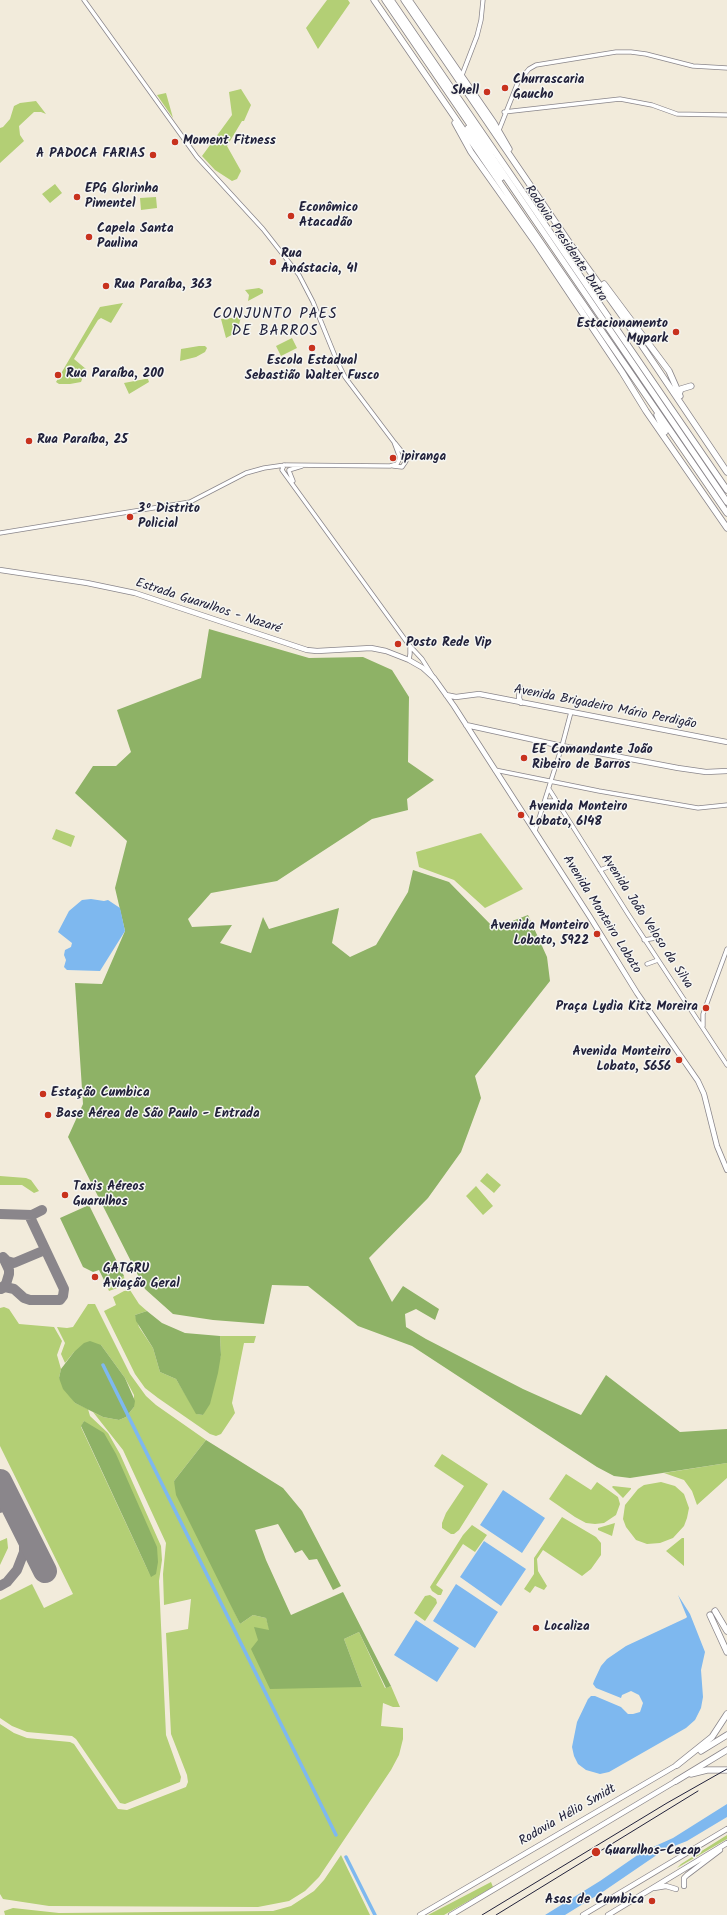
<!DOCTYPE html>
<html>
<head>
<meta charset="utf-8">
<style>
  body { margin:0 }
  canvas { display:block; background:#f2ebdb }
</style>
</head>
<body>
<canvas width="727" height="1915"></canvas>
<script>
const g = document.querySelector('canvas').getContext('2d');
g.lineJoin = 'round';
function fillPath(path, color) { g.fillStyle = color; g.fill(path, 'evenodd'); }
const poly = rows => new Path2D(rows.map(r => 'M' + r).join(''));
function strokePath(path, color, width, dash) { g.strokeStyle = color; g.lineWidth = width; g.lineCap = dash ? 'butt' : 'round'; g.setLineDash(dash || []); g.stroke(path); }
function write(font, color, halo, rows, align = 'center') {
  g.font = font + ' Kalam,sans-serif'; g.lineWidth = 3; g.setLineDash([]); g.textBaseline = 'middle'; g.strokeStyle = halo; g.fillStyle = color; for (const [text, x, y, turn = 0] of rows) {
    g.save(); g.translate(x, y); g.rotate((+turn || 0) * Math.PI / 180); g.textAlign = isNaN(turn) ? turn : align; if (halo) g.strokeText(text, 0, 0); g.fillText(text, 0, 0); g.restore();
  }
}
fillPath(poly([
  [327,0,348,0,350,3,318,49,306,28],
  [241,89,251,105,244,121,242,121,227,146,241,171,237,179,232,181,215,170,202,156,232,115,229,92],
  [166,93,173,118,157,95],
  [36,101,46,114,41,112,34,112,19,126,20,135,24,141,0,163,0,128,3,127,10,119,14,106,20,103],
  [55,184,62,193,50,203,42,194],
  [156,197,157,208,141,210,140,198],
  [259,288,263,290,263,293,248,301,249,295,245,290],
  [123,303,111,323,101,318,98,320,74,359,86,369,81,382,70,384,59,384,56,382,100,307],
  [241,317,237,332,226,338,221,319],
  [292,338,297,348,281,356,276,346],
  [199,346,205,346,207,348,205,352,196,357,180,361,181,349],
  [145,379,148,379,149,382,129,394,124,383],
  [56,829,75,836,71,847,52,839],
  [481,833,523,889,485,908,454,880,419,867,416,852],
  [487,1173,501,1185,494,1193,480,1181],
  [0,1176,26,1178,31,1180,39,1191,34,1193,22,1185,0,1185],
  [476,1186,493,1206,483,1215,466,1196],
  [124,1276,125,1283,123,1286,109,1291,106,1284],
  [130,1290,139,1304,147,1311,135,1315,139,1327,153,1348,160,1372,176,1379,197,1414,203,1415,221,1355,220,1336,256,1336,254,1343,244,1343,232,1403,235,1413,221,1434,216,1436,210,1434,158,1398,145,1388,135,1374,104,1311,116,1305,113,1297,124,1291],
  [88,1304,95,1304,130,1374,146,1396,156,1405,206,1440,174,1481,240,1624,253,1615,266,1618,270,1631,362,1687,344,1639,359,1632,385,1688,391,1686,400,1707,393,1707,383,1703,381,1726,403,1728,403,1739,399,1755,391,1770,319,1877,305,1891,289,1901,258,1907,49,1906,3,1899,0,1894,0,1724,14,1733,27,1738,70,1742,74,1744,118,1809,127,1810,186,1787,188,1782,187,1775,171,1734,166,1633,188,1629,191,1599,164,1605,163,1574,166,1543,123,1450,93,1412,103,1417,119,1420,126,1417,134,1407,134,1395,125,1378,101,1345,74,1352,65,1363,61,1354,65,1343,57,1327,67,1328,73,1327],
  [4,1307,9,1309,19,1324,54,1327,62,1341,57,1355,61,1369,59,1378,75,1403,88,1409,90,1416,108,1433,120,1454,161,1546,162,1560,159,1581,166,1735,181,1777,180,1782,125,1804,120,1803,76,1739,72,1736,27,1732,12,1726,0,1718,0,1600,32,1584,44,1608,73,1594,0,1446,0,1308],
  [84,1421,151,1577,81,1427],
  [442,1454,488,1484,459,1530,454,1534,451,1534,442,1528,442,1523,446,1513,464,1486,434,1466],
  [727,1463,727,1478,697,1505,692,1491,684,1480,664,1473],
  [566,1474,591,1490,597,1482,618,1497,620,1504,616,1515,604,1523,595,1524,586,1523,575,1517,549,1499],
  [661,1482,675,1486,684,1494,689,1508,687,1518,684,1526,673,1538,660,1543,647,1544,636,1540,626,1527,623,1519,625,1505,638,1489,644,1485],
  [613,1486,631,1488,631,1489,623,1498,612,1487],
  [562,1517,596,1537,601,1543,601,1555,591,1569,582,1576,543,1550,537,1559,538,1571,547,1586,544,1590,535,1586,530,1593,524,1589,534,1574,534,1558],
  [615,1523,612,1536,598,1530,598,1528],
  [472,1525,487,1535,475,1552,463,1544,436,1585,443,1590,441,1595,438,1595,432,1591,430,1587,463,1535],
  [7,1538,8,1548,0,1565,0,1541],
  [682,1538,684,1538,684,1566,666,1551],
  [430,1595,436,1599,437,1603,425,1621,414,1613,425,1596],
  [727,1835,727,1839,677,1868,681,1864],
  [341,1855,370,1915,5,1915,4,1911,13,1908,59,1913,273,1911,291,1906,314,1891,324,1880],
  [491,1882,493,1887,444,1915,428,1915]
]), '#b3cf75');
fillPath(poly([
  [209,629,309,658,363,657,392,670,409,697,408,762,434,780,407,799,408,810,372,819,277,881,211,893,188,919,192,927,232,925,220,943,251,953,263,917,269,929,339,908,332,943,350,957,376,945,408,892,413,870,449,882,494,928,528,915,547,957,550,981,475,1076,481,1098,461,1152,428,1198,369,1258,392,1302,403,1286,439,1309,435,1320,416,1309,405,1314,406,1327,426,1339,523,1389,581,1415,606,1375,680,1432,727,1429,727,1463,630,1478,614,1476,597,1467,412,1346,358,1326,308,1286,272,1285,264,1324,213,1320,173,1314,145,1289,68,1137,83,1104,75,983,102,984,125,931,115,888,127,841,75,793,93,766,116,766,131,752,117,710,201,678],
  [89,1205,124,1276,106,1284,99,1270,93,1272,83,1267,60,1218],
  [147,1311,162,1323,185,1333,220,1336,221,1355,218,1373,210,1404,203,1415,196,1414,176,1379,160,1372,153,1348,136,1321,135,1315],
  [90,1341,101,1345,125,1378,135,1401,134,1407,126,1417,119,1420,103,1417,75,1403,63,1389,59,1378,61,1369,74,1352,84,1343],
  [84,1421,104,1433,116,1454,157,1547,158,1562,156,1574,151,1577,81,1426],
  [206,1440,283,1488,302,1511,341,1586,333,1590,317,1559,309,1560,302,1550,295,1553,278,1524,255,1530,266,1560,291,1615,343,1592,391,1686,386,1688,359,1632,344,1639,362,1687,270,1689,251,1649,258,1640,254,1627,269,1630,266,1618,253,1615,240,1624,176,1495,174,1481]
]), '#8eb266');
fillPath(poly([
  [91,899,104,901,108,900,120,908,125,931,100,971,67,970,64,967,66,960,64,955,65,950,71,947,72,943,58,932,69,911,82,900],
  [503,1490,545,1518,522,1553,480,1525],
  [484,1541,526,1569,501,1606,460,1577],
  [456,1584,498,1612,475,1648,433,1621],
  [678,1595,690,1614,705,1652,701,1670,703,1697,701,1708,695,1720,686,1728,609,1772,600,1774,586,1770,578,1764,574,1756,572,1747,577,1722,588,1699,591,1696,595,1696,621,1707,628,1714,633,1714,640,1712,643,1703,639,1695,631,1691,622,1695,621,1698,596,1688,593,1684,594,1681,601,1666,607,1659,626,1646,686,1618,687,1617],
  [416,1620,459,1648,437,1682,394,1655],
  [727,1804,727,1817,687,1841,664,1850,604,1891,565,1915,545,1915,600,1881,642,1852,673,1838]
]), '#7eb8ef');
strokePath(poly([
  [103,1365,336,1835],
  [346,1857,375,1915]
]), '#7eb8ef', 3.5);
strokePath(poly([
  [0,1214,32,1215,42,1210],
  [3,1257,7,1261,14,1263,45,1250],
  [0,1289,6,1284,9,1274,9,1270,3,1257],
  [1,1289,5,1287,14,1289,24,1298,30,1300,60,1300,63,1296,64,1289,29,1215],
  [0,1487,0,1508],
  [0,1586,7,1582,17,1570,24,1552,24,1535,21,1522]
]), '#8a868b', 10);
strokePath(poly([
  [0,1481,45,1571]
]), '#8a868b', 24);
const minor = poly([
  [84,0,197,157,263,229,299,275,313,302,337,361,345,377,394,442,400,458,397,464,390,466,286,465],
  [462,75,477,36,481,20,483,0],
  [504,112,620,99,652,105,677,114,727,115],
  [499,130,518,82,529,69,536,65,616,52,631,52,646,54,693,66,727,68],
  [284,465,282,470,409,645,422,659,432,675],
  [393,466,402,467,406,461,403,453,395,443],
  [289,470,302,466],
  [289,471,293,481],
  [0,533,190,502,246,473,264,468,285,465],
  [409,660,410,654,410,646],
  [495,770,599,791,698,808,727,805],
  [549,789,628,914,727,1065],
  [545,801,556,801],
  [535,831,562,746,571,712],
  [600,870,608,867],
  [644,940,656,938],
  [647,964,658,960],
  [703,1026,703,1014,727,949]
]);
const major = poly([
  [0,570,87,583,135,593,307,650,317,651,371,648,386,651,409,660,423,668,434,678,454,706,590,917,637,993,698,1081,704,1094,717,1146,727,1170],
  [520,688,519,698,521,703],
  [446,695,456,697,479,694,727,742],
  [466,725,562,746,678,768,706,772,727,771],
  [684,1886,684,1878,687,1875,720,1850],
  [654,1888,666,1886,676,1889],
  [420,1915,677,1765],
  [451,1915,676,1781],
  [583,1915,727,1829],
  [608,1915,727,1843]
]);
const highway = poly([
  [374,0,727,513],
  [385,0,727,502],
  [391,0,727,490],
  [404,0,571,245,622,316,727,472],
  [409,0,494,123,509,149],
  [455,123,471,152,537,245,622,372,646,411,727,528],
  [468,128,501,178],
  [604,284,669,371,680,396],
  [679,394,681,389,691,386],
  [657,415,665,432],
  [715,1611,727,1631],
  [710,1615,727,1652],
  [701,1751,727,1735],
  [677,1765,712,1737,727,1714],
  [691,1774,707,1770,727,1770],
  [676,1781,727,1750]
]);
strokePath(minor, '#8a868b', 5);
strokePath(major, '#8a868b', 6);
strokePath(highway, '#8a868b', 7);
strokePath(minor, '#fff', 3.5);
strokePath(major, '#fff', 4.5);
strokePath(highway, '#fff', 5.5);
strokePath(poly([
  [482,1915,667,1803,727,1769],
  [496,1915,698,1791]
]), '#22223b', 1);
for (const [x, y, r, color] of [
  [505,88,4,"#c8321e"],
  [487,92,4,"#c8321e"],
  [175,142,4,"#c8321e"],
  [153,155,4,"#c8321e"],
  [77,197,4,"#c8321e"],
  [291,216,4,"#c8321e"],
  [89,237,4,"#c8321e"],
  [273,262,4,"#c8321e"],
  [106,286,4,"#c8321e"],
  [676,332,4,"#c8321e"],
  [312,348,4,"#c8321e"],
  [58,375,4,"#c8321e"],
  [29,441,4,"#c8321e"],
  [393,458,4,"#c8321e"],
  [130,517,4,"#c8321e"],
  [398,644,4,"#c8321e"],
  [524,758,4,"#c8321e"],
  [521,815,4,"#c8321e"],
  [597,934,4,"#c8321e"],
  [706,1008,4,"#c8321e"],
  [679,1060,4,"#c8321e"],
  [43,1094,4,"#c8321e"],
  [48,1115,4,"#c8321e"],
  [65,1195,4,"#c8321e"],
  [95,1277,4,"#c8321e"],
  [536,1628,4,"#c8321e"],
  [596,1852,5,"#c8321e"],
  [652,1901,4,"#c8321e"]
]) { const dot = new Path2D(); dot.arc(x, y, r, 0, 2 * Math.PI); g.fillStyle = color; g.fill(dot); strokePath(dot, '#f6f6f2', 1.5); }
write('bold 13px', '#22223b', '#f6f6f2', [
  ["Churrascaria",513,81],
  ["Gaucho",513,96],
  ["Shell",479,92,"right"],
  ["Moment Fitness",183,142],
  ["A PADOCA FARIAS",145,155,"right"],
  ["EPG Glorinha",85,190],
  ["Pimentel",85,205],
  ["Econômico",299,209],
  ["Atacadão",299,224],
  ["Capela Santa",97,230],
  ["Paulina",97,245],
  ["Rua",281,255],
  ["Anástacia, 41",281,270],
  ["Rua Paraíba, 363",114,286],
  ["Estacionamento",668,325,"right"],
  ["Mypark",668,340,"right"],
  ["Escola Estadual",312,362,"center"],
  ["Sebastião Walter Fusco",312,377,"center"],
  ["Rua Paraíba, 200",66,375],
  ["Rua Paraíba, 25",37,441],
  ["ipiranga",401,458],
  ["3º Distrito",138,510],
  ["Policial",138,525],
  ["Posto Rede Vip",406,644],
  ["EE Comandante João",532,751],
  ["Ribeiro de Barros",532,766],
  ["Avenida Monteiro",529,808],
  ["Lobato, 6148",529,823],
  ["Avenida Monteiro",589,927,"right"],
  ["Lobato, 5922",589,942,"right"],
  ["Praça Lydia Kitz Moreira",698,1008,"right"],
  ["Avenida Monteiro",671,1053,"right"],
  ["Lobato, 5656",671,1068,"right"],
  ["Estação Cumbica",51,1094],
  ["Base Aérea de São Paulo - Entrada",56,1115],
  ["Taxis Aéreos",73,1188],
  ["Guarulhos",73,1203],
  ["GATGRU",103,1270],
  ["Aviação Geral",103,1285],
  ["Localiza",544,1628],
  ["Guarulhos-Cecap",605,1852],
  ["Asas de Cumbica",644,1901,"right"]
], 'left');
write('13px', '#22223b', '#f6f6f2', [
  ["Rodovia Presidente Dutra",565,244,56],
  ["Estrada Guarulhos - Nazaré",208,607,18],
  ["Avenida Brigadeiro Mário Perdigão",605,708,11],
  ["Avenida Monteiro Lobato",601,915,58],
  ["Avenida João Veloso da Silva",646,922,57],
  ["Rodovia Hélio Smidt",568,1816,-30]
]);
g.letterSpacing = '1px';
write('15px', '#22223b', '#f6f6f2', [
  ["CONJUNTO PAES",275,315],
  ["DE BARROS",275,332]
]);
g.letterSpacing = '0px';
</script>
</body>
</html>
